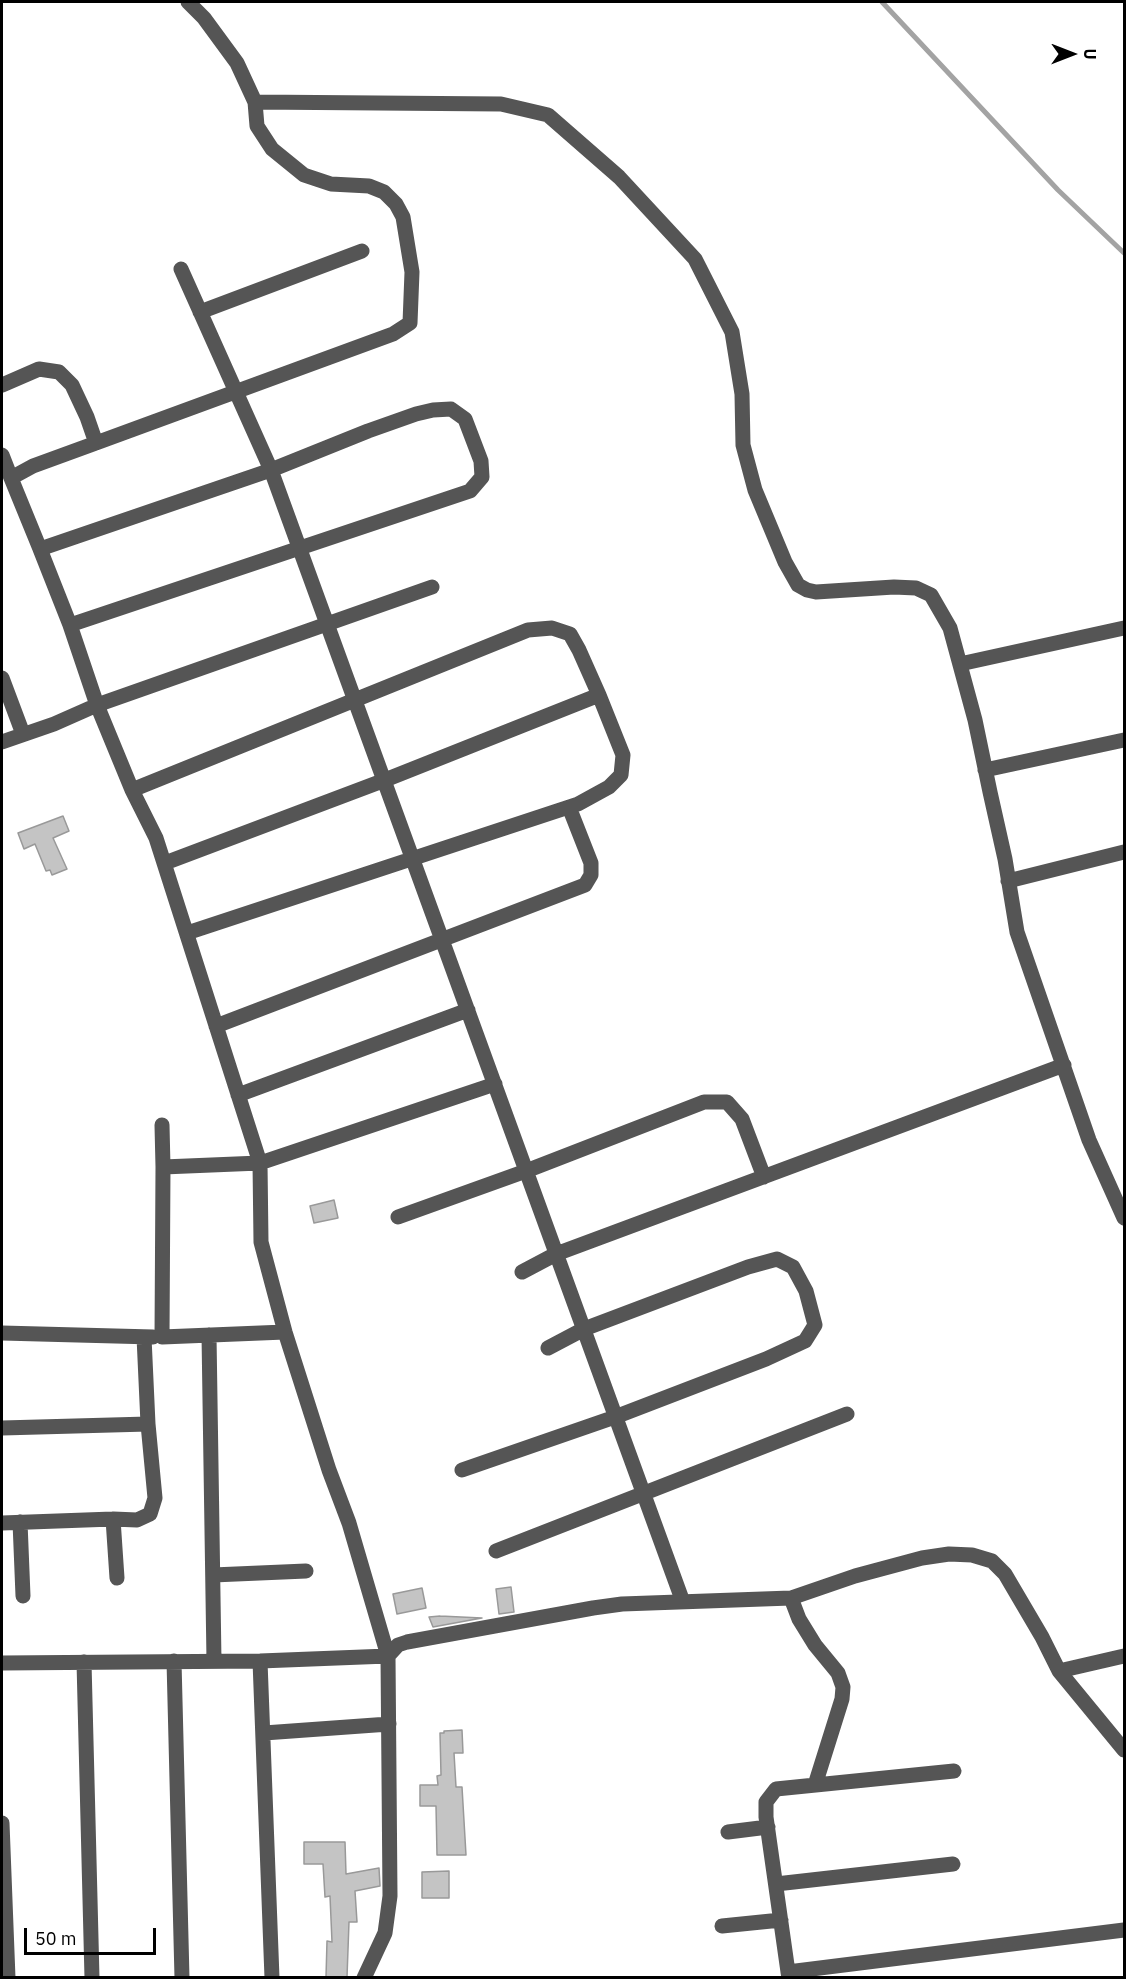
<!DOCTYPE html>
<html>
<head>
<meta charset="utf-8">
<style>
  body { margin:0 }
  #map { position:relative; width:1126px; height:1979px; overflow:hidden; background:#fff; font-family:"IBM Plex Sans",sans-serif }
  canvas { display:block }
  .frame { position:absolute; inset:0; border:3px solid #000; pointer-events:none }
  .north { position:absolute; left:1042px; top:24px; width:60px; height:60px; -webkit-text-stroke:4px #fff; paint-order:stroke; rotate:90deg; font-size:16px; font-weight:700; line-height:24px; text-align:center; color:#000 }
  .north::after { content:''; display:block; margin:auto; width:21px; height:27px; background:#000; clip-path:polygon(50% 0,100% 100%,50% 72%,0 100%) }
  .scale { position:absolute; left:24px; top:1928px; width:132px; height:27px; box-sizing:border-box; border:3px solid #000; border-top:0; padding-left:8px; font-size:18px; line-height:21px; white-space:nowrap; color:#000; -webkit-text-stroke:4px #fff; paint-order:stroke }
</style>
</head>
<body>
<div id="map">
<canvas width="1126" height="1979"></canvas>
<div class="frame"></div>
<div class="north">U</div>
<div class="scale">50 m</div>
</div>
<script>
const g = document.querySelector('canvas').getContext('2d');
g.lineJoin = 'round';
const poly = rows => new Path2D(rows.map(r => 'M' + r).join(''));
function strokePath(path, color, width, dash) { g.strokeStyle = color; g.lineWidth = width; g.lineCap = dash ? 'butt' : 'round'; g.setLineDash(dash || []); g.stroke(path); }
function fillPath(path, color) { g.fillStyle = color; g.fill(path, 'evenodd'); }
strokePath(poly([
  [882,2,1058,190,1124,253]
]), '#a3a3a3', 5);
const building = poly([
  [63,816,69,831,53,838,67,869,52,875,50,870,46,871,35,844,24,849,18,833,63,816],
  [334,1200,338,1218,314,1223,310,1206,334,1200],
  [511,1587,514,1612,499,1614,496,1589,511,1587],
  [422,1588,426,1608,397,1614,393,1594,422,1588],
  [440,1616,482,1618,433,1627,429,1617,440,1616],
  [462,1730,463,1753,454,1753,456,1787,462,1787,466,1855,437,1855,436,1806,420,1806,420,1785,438,1785,437,1776,441,1775,440,1733,444,1733,444,1731,462,1730],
  [304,1842,345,1842,346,1874,379,1868,380,1886,355,1891,357,1922,349,1922,347,1977,326,1977,327,1941,332,1942,330,1896,325,1897,323,1864,304,1864,304,1842],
  [449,1871,449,1898,422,1898,422,1872,449,1871]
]);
fillPath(building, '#c4c4c4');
strokePath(building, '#999', 1.5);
strokePath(poly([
  [255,102,501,104,548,115,619,177,695,259,732,332,742,394,743,445,755,490,785,562,798,585,807,590,816,592,894,587,916,588,931,595,950,628,975,720,990,792,1005,859,1017,932,1089,1140,1124,1218],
  [200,312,362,251],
  [2,385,39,369,59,372,72,385,87,417,96,443,33,466,11,478,40,549],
  [96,443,393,334,410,323,412,272,403,217,396,204,384,192,369,186,331,184,304,175,272,149,257,126,255,102,237,63,204,18,188,2],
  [2,455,11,478],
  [70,625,470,491,482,477,481,461,465,419,451,409,433,410,416,414,368,431,271,470,181,269],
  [960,664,1124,628],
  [2,678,23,734],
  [2,742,54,724,97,705,432,587],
  [985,770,1124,740],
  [132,790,528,630,552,628,570,634,579,650,599,695,385,780,165,863],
  [1008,881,1124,852],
  [187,933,578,804,609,787,621,775,623,755,599,695],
  [216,1026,585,885,591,875,591,863,569,807],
  [238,1095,468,1010],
  [162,1125,163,1167],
  [398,1217,526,1171,704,1102,727,1102,742,1119,764,1177],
  [522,1272,556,1254,1064,1065],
  [285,1332,162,1337,163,1167,260,1163,495,1084],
  [2,1333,153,1337],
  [209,1335,214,1661],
  [2,1428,148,1424,144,1337],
  [462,1470,615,1417,766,1359,805,1341,815,1325,806,1291,793,1267,777,1259,748,1267,584,1329,548,1348],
  [113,1519,117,1578],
  [20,1522,23,1596],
  [2,1523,113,1519,137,1520,150,1514,155,1498,148,1424],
  [496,1551,847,1414],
  [213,1575,306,1571],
  [791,1598,799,1619,815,1645,838,1673,843,1687,842,1699,815,1785],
  [174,1661,182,1978],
  [260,1661,272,1978],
  [84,1662,92,1978],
  [2,1663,260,1661,388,1656,398,1645,407,1642,593,1608,622,1604,791,1598,855,1576,922,1558,949,1554,972,1555,992,1561,1005,1574,1042,1637,1059,1671,1124,1750],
  [1059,1671,1124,1656],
  [264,1733,389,1724],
  [2,1823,8,1978],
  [728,1832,768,1827],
  [776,1884,953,1864],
  [722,1926,781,1920],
  [788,1972,766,1817,766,1802,776,1789,954,1771],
  [364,1978,385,1933,390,1896,388,1656,349,1523,329,1470,285,1332,261,1242,260,1163,156,838,132,790,97,705,70,625,40,549,271,470,683,1602],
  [789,1978,788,1972,1124,1930]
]), '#555', 15);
</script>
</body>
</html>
